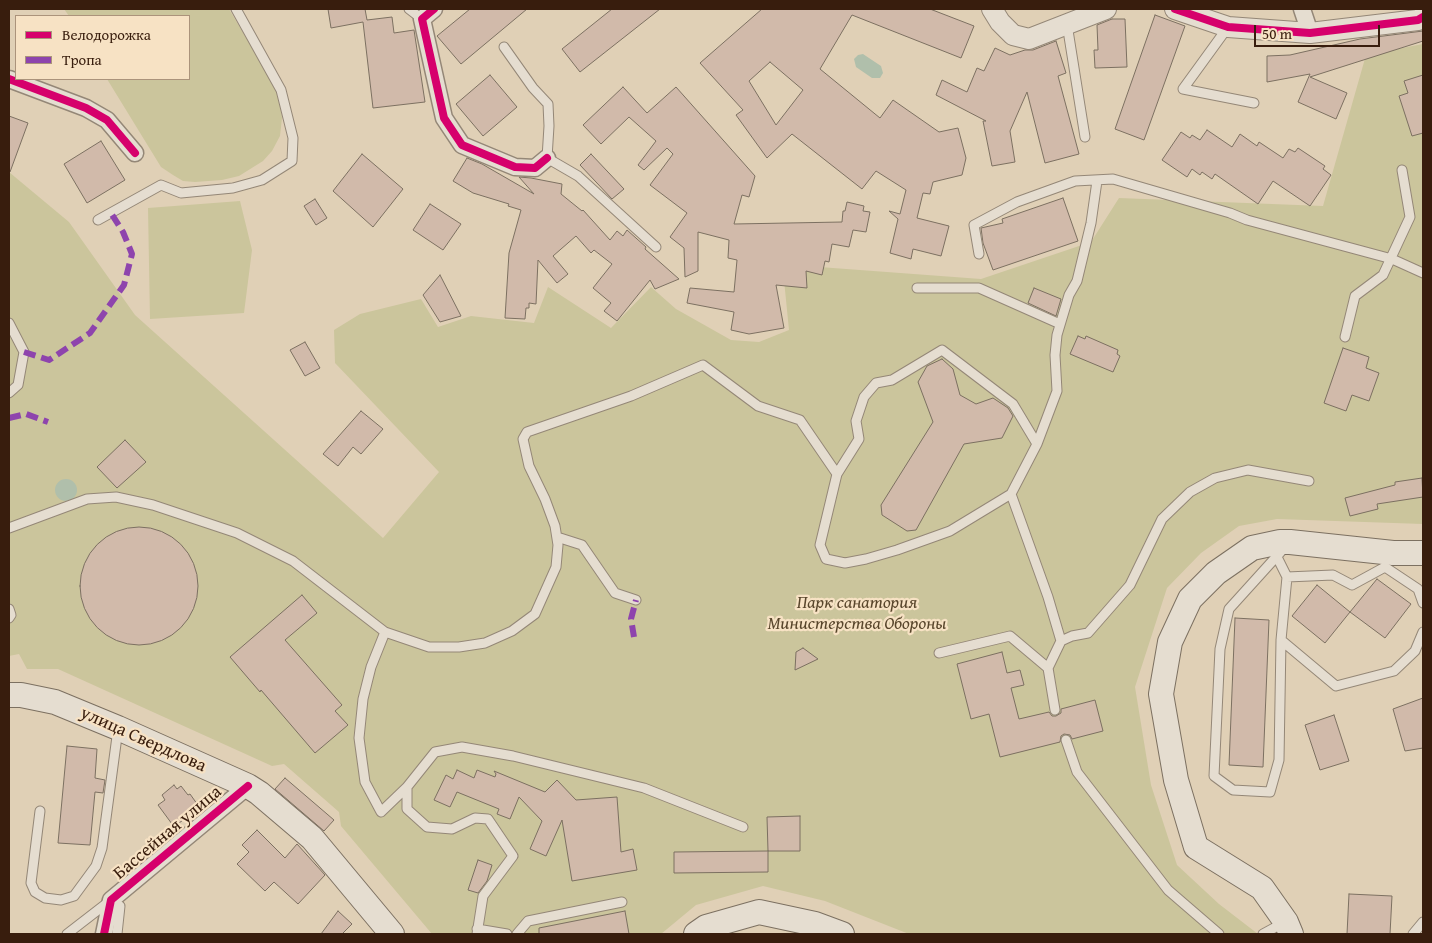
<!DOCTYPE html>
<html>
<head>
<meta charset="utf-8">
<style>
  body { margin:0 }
  #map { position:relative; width:1432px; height:943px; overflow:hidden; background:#e0d0b6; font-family:"Gentium Book Plus",serif }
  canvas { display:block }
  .frame { position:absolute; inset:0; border:10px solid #381d0d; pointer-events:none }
  .legend { position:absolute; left:15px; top:15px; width:175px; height:65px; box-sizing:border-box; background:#f7e2c4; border:1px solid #ab937b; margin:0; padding:6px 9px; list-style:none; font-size:15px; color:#381d0d }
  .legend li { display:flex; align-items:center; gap:10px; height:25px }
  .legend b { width:25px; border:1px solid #ab937b }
  .scale { position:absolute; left:1254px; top:25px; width:126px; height:22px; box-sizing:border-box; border:2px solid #381d0d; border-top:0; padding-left:6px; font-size:15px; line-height:18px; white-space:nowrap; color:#381d0d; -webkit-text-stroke:4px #f7e2c4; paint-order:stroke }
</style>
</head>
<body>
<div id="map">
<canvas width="1432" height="943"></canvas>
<div class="frame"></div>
<ul class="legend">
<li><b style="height:6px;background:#d6006c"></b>Велодорожка</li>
<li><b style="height:6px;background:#8e44ad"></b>Тропа</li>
</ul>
<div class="scale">50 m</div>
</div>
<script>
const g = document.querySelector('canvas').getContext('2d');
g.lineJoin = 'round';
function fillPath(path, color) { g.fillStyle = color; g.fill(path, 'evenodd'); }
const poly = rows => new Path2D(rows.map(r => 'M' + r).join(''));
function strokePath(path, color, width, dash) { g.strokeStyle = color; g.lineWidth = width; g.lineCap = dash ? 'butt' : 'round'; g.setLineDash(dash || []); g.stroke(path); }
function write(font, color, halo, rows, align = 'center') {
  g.font = font + ' "Gentium Book Plus",serif'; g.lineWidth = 4.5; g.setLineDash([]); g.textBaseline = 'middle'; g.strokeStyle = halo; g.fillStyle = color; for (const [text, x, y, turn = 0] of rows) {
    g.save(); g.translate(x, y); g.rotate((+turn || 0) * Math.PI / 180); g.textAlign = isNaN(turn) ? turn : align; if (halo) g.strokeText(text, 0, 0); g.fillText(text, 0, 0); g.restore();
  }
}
fillPath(poly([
  [64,9,229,9,280,95,282,118,280,136,272,151,263,161,239,176,222,180,195,182,183,181,173,175,161,167,107,79,189,79,189,16,69,16],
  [1423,44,1423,524,1277,519,1239,526,1201,553,1167,588,1135,687,1151,785,1177,865,1219,904,1258,934,909,934,825,901,763,886,696,905,661,934,432,934,341,826,339,812,284,764,272,766,58,669,27,669,19,654,9,656,9,172,69,222,135,315,383,538,439,472,335,363,334,330,360,314,421,299,438,327,471,316,534,323,548,287,611,328,651,287,676,309,731,340,759,342,789,330,784,280,806,266,981,279,1091,242,1119,198,1323,206,1366,55],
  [240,201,252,250,244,313,150,319,148,208]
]), '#cbc59c');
fillPath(poly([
  [863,54,881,66,883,73,880,78,872,78,856,67,854,59,858,55],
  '55 490a11 11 0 1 1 22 0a11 11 0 1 1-22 0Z'
]), '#b0bfab');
const building = poly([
  [328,9,365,9,367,20,392,17,394,33,414,30,425,102,373,108,363,22,331,28,328,9],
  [470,9,527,9,461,64,437,36,470,9],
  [612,9,660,9,580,72,562,49,612,9],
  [762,9,930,9,974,26,961,58,852,15,820,69,880,118,893,100,939,132,958,128,966,158,962,175,933,182,930,194,923,193,917,218,949,226,941,256,913,249,911,259,890,253,898,219,889,211,900,214,906,190,876,171,862,189,792,134,767,158,736,115,743,110,700,63,762,9],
  [770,62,803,90,776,125,749,81,770,62],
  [1155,15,1185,26,1144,140,1115,129,1155,15],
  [1112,19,1125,19,1127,67,1095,68,1094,50,1098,50,1097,25,1112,19],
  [1423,31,1423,41,1310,77,1347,93,1336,119,1298,102,1310,74,1267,82,1267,56,1290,55,1360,39,1423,31],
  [1056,41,1066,73,1058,76,1079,154,1045,163,1027,92,1010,131,1015,162,992,166,983,121,986,121,936,95,942,80,967,92,977,68,984,71,995,48,1010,55,1025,50,1033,50,1056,41],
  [490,75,517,107,483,136,456,104,490,75],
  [1423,75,1423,133,1412,136,1399,96,1408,93,1404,81,1423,75],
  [623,87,647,113,676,87,755,176,749,197,742,195,734,224,842,222,843,211,845,211,847,202,864,206,863,211,870,212,866,232,853,230,849,247,832,244,829,262,825,261,822,275,806,271,807,288,776,285,784,328,749,334,731,330,734,312,687,303,690,288,734,292,737,260,728,258,729,240,698,232,698,271,685,277,684,248,670,237,687,213,650,185,673,154,667,148,644,170,638,165,656,141,629,117,601,144,583,125,623,87],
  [9,116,28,123,10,172,9,172,9,116],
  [1207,130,1232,147,1240,134,1257,146,1259,142,1283,158,1289,149,1295,152,1298,148,1325,166,1323,169,1331,175,1310,206,1273,181,1258,204,1215,174,1212,179,1202,172,1200,175,1192,169,1187,177,1162,160,1181,132,1190,138,1192,135,1200,140,1207,130],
  [101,141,125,180,87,203,64,164,101,141],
  [362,154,403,189,373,227,333,191,362,154],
  [591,154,624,189,612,199,580,165,591,154],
  [467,158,482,164,534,194,519,177,531,178,562,184,561,194,582,211,583,210,610,240,617,231,623,236,627,230,646,247,645,249,679,279,655,289,650,280,617,321,604,311,611,303,593,288,612,264,594,250,591,253,576,236,553,256,568,274,557,283,538,260,536,304,529,303,529,308,526,308,525,319,505,318,509,253,521,210,508,206,509,204,473,193,453,181,467,158],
  [1063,198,1078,241,993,270,983,243,981,228,1003,223,1002,219,1063,198],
  [315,199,327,218,316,225,304,206,315,199],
  [430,204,461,224,443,250,413,230,430,204],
  [440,275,461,316,440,322,423,295,440,275],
  [1034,288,1061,299,1056,316,1028,303,1034,288],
  [1078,336,1085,339,1086,336,1118,350,1117,354,1120,356,1113,372,1070,354,1078,336],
  [305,342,320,368,305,376,290,350,305,342],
  [1343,348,1369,357,1366,368,1379,373,1369,401,1352,395,1346,411,1324,403,1343,348],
  [942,359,953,369,960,395,976,404,993,398,1008,408,1013,416,1002,438,964,444,916,530,907,531,882,515,881,505,933,422,918,382,927,366,942,359],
  [361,411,383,429,361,454,353,447,338,466,323,454,361,411],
  [125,440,146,462,117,488,97,467,125,440],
  [1422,478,1423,497,1377,504,1378,509,1350,516,1345,498,1395,485,1395,482,1422,478],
  '80 586a59 59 0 1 1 118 0a59 59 0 1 1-118 0Z',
  [1377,579,1411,604,1385,638,1350,612,1377,579],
  [1317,585,1350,612,1325,643,1292,616,1317,585],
  [302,595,317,613,285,640,342,705,335,711,348,725,315,753,261,690,260,692,230,657,302,595],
  [1235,618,1269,620,1263,767,1229,765,1235,618],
  [803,648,818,659,795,670,796,652,803,648],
  [1002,652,1007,673,1020,670,1024,685,1011,688,1019,719,1049,712,1052,716,1056,716,1061,713,1061,709,1095,700,1103,731,1072,739,1070,735,1064,734,1061,736,1060,742,1000,757,989,714,971,719,957,664,1002,652],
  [1423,698,1423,748,1405,751,1393,709,1423,698],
  [1334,715,1349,761,1320,770,1305,725,1334,715],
  [67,746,97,749,95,778,105,780,103,793,95,792,90,845,58,843,67,746],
  [457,770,474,778,477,770,495,777,496,774,494,771,545,792,557,780,576,800,617,797,621,852,633,849,637,870,572,881,562,820,546,856,530,849,542,821,519,797,510,819,497,814,499,809,457,792,450,807,434,800,446,775,453,779,457,770],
  [285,778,334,820,324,831,275,789,285,778],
  [174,785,177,789,181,786,188,795,190,794,200,808,179,823,177,820,172,824,158,805,165,800,162,795,174,785],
  [800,816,800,851,768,851,767,817,800,816],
  [257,830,285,858,297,844,325,875,298,904,274,882,265,891,237,864,249,852,242,845,257,830],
  [768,851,768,872,674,873,674,852,768,851],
  [478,860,492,865,487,881,478,893,468,890,478,860],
  [1349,894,1392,896,1390,934,1347,934,1349,894],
  [338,911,352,924,342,934,321,934,338,911],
  [625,911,629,934,539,934,539,928,625,911]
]);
fillPath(building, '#d1baaa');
strokePath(building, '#7c7061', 1);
const service = poly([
  [409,9,422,19],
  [1067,24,1085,137],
  [1228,27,1183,89,1254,103],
  [504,47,533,88,548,104,549,126,547,158,578,176,656,247],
  [98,220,161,185,181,193,233,188,262,180,292,161,293,138,281,90,236,9],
  [979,254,974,225,1017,202,1075,181,1113,179,1230,213,1247,220,1392,259,1423,273],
  [917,288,979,288,1060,324],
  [9,323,24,352,18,385,9,393],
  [1345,337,1355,296,1383,275,1410,217,1402,170],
  [1011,494,950,531,897,550,866,559,845,563,826,559,820,545,837,474,859,439,856,421,864,397,876,383,892,380,942,350,1013,404,1037,444],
  [9,528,87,499,116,497,153,505,237,533,293,561,385,632,429,647,459,647,485,643,512,631,535,614,556,567,558,545,555,526,545,499,529,466,523,439,527,432,631,396,703,365,758,406,800,420,837,474],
  [557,537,582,545,615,593,636,600],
  [1286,546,1229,609,1220,649,1214,776,1233,790,1270,792,1279,760,1281,640,1287,577],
  [1277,557,1287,577,1333,575,1352,585,1385,567,1418,589,1423,603],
  [9,609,11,615,9,618],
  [385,632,371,667,363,699,359,738,365,782,381,812,407,787],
  [1281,640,1336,686,1394,671,1415,651,1423,632],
  [1061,641,1072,636,1088,633,1130,585,1162,519,1190,492,1215,478,1248,470,1309,481],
  [939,653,1010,636,1048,668],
  [1055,710,1048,668,1061,641,1048,597,1011,494,1037,444,1057,391,1055,355,1057,335,1069,295,1077,281,1091,223,1097,181],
  [1066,740,1077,772,1168,890,1219,934],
  [40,811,31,883,35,892,45,898,61,900,74,896,96,866,102,848,118,729],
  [477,929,507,934],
  [67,934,111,900,120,906,117,934],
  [477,934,483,896,513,856,488,819,475,818,452,829,427,827,407,809,407,787,435,752,462,747,513,756,644,788,743,827],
  [517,934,528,921,622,902],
  [1263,934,1285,922],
  [1413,934,1423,922]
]);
const minor = poly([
  [434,9,422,19,444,118,462,145,515,167,535,168,547,158],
  [1302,9,1310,33],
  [9,79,86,108,107,120,135,153],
  [104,934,111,900,248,786]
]);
const tertiary = poly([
  [992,9,1000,22,1013,35,1029,39,1106,9],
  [1175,9,1228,27,1310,33,1418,20,1423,17]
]);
const secondary = poly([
  [9,695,21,695,55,702,118,728,248,786,259,793,312,838,392,934],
  [696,934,706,927,759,912,815,924,842,934],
  [1291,934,1286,922,1262,888,1196,847,1176,780,1161,694,1170,642,1190,599,1216,573,1252,548,1280,542,1290,542,1393,553,1423,553]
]);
strokePath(service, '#948777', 11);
strokePath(minor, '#948777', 19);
strokePath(tertiary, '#948777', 22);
strokePath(secondary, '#7c7061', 26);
strokePath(service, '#e5ddd0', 9);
strokePath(minor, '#e5ddd0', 16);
strokePath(tertiary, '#e5ddd0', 20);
strokePath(secondary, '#e5ddd0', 24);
strokePath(poly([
  [24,352,49,360,90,333,124,285,132,254,123,232,111,213],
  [9,418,26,414,48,422],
  [634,637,631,619,636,600]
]), '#8e44ad', 6, [12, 6]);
strokePath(poly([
  [434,9,422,19,444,118,462,145,515,167,535,168,547,158],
  [1175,9,1228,27,1310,33,1418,20,1423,17],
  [9,79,86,108,107,120,135,153],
  [104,934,111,900,248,786]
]), '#d6006c', 8);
write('italic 18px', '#58452b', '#f7e2c4', [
  ["Парк санатория",857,603],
  ["Министерства Обороны",857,624]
]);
write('18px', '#381d0d', '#f7e2c4', [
  ["улица Свердлова",143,740,24],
  ["Бассейная улица",168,833,-40]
]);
</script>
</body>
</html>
